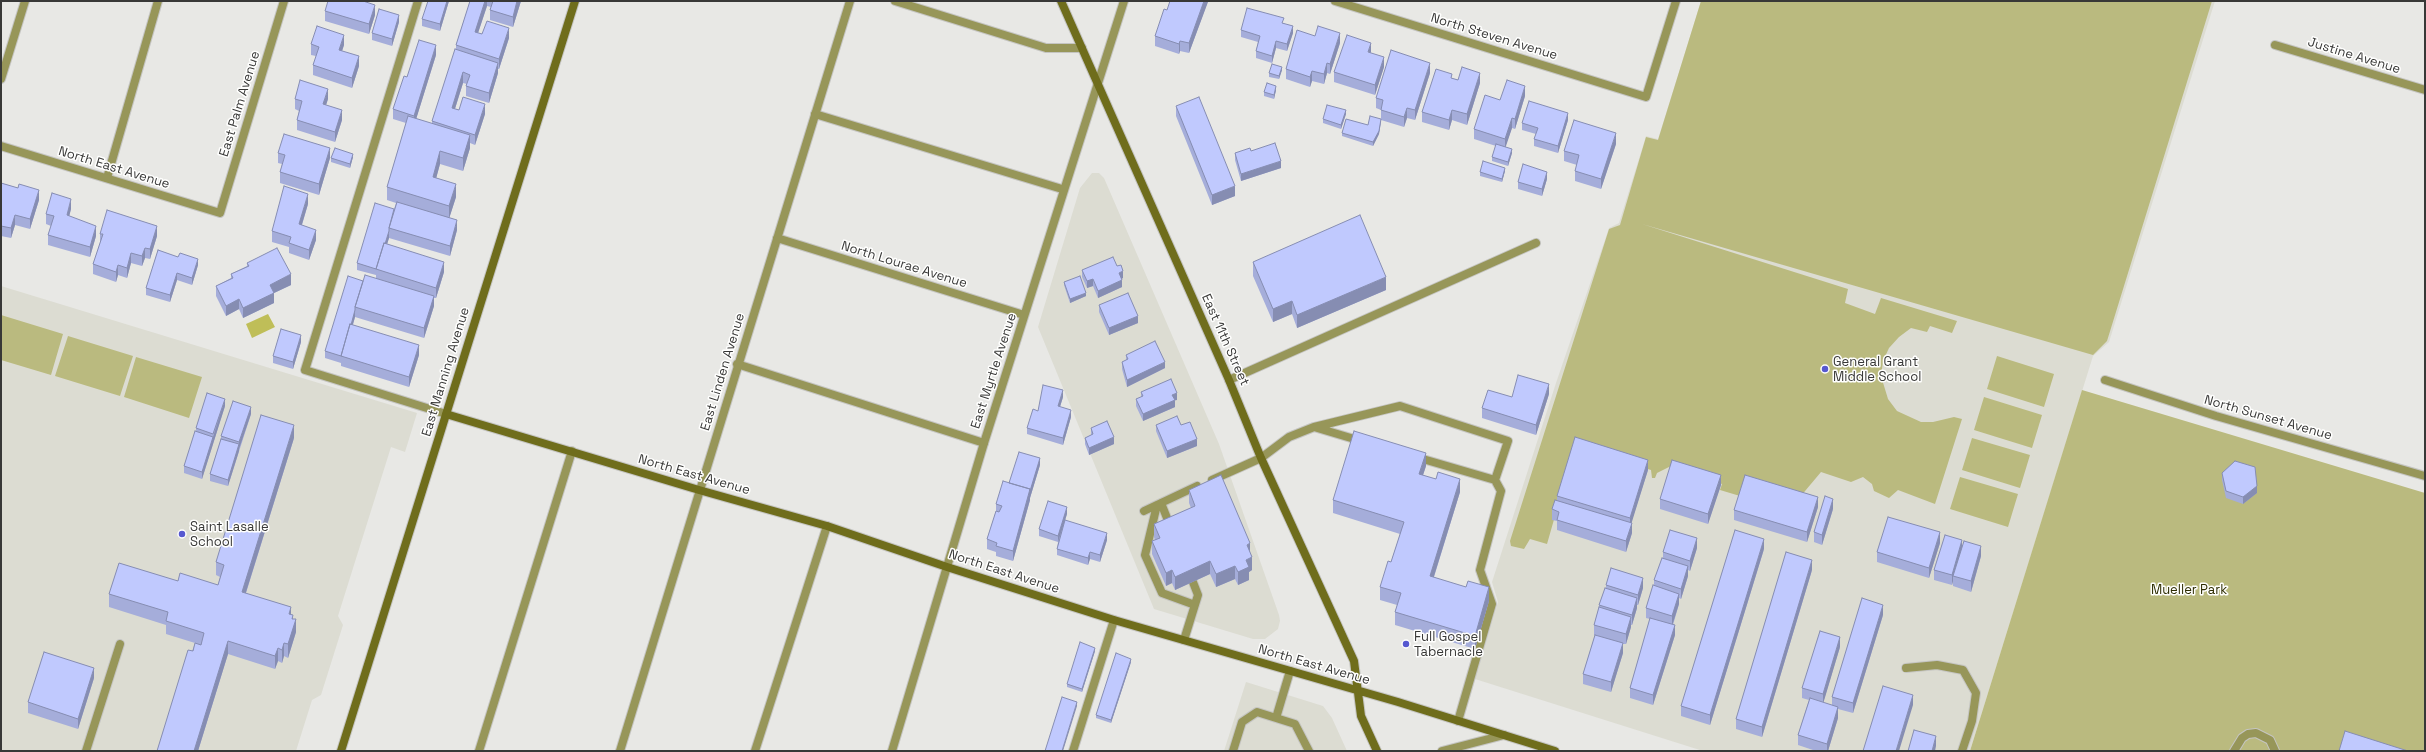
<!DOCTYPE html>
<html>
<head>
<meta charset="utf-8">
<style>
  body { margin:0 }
  #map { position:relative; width:2426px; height:752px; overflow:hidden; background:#e8e8e5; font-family:"Space Grotesk",sans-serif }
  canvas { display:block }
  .frame { position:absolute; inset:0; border:2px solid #383837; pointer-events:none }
</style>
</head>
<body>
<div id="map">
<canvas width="2426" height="752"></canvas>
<div class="frame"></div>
</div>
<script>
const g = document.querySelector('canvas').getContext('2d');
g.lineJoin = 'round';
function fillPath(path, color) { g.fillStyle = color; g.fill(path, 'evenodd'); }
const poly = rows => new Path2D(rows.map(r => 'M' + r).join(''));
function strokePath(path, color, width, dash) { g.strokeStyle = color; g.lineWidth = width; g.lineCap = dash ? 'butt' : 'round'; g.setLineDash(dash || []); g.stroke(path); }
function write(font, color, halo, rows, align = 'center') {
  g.font = font + ' "Space Grotesk",sans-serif'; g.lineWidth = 3; g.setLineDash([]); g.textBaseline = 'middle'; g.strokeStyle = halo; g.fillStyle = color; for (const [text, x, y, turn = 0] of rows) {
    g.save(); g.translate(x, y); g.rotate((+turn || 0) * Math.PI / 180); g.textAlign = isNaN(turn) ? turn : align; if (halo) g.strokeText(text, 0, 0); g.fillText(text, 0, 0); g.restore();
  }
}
fillPath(poly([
  [1701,1,2215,1,2109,342,2093,356,1970,751,1703,751,1475,679,1498,602,1492,582,1556,383,1609,228,1619,223,1646,136,1658,139],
  [1092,173,1099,173,1104,178,1219,444,1279,615,1280,621,1278,629,1265,639,1253,639,1154,609,1038,327,1080,188],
  [1,286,417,413,405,452,391,447,338,616,343,625,321,695,312,700,296,751,1,751],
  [1246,682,1323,706,1332,718,1347,751,1224,751]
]), '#dcdcd2');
fillPath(poly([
  [1701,1,2212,1,2107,341,2093,355,1642,224,1848,289,1845,303,1875,314,1881,298,1957,321,1952,333,1930,326,1927,332,1911,328,1899,337,1889,348,1883,361,1881,376,1888,399,1897,411,1921,422,1933,422,1954,417,1962,419,1935,504,1898,490,1889,498,1874,491,1872,484,1863,477,1851,482,1821,472,1800,497,1740,496,1720,490,1722,484,1671,466,1657,473,1655,478,1652,478,1651,470,1575,446,1547,544,1530,539,1524,549,1511,546,1510,541,1609,229,1620,225,1646,137,1658,140],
  [1,315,63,334,51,375,1,360],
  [68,336,133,356,120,396,55,376],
  [1997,356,2054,374,2044,407,1987,389],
  [136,357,202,377,189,418,124,397],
  [2082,390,2425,493,2425,751,1970,751],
  [1984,397,2042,415,2032,448,1974,430],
  [1972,438,2030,455,2020,488,1962,470],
  [1960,477,2018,494,2008,527,1950,509]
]), '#baba7f');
fillPath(poly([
  [268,314,275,327,252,338,246,324]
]), '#bfbe58');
const lane = poly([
  [418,1,305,370,446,414],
  [815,114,1062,189],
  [107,178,158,1],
  [737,364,984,443],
  [1229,380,1536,243],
  [1314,427,1361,441],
  [1416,457,1495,480,1501,491,1480,570,1492,604,1458,721],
  [1212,480,1261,458,1289,437,1314,427,1400,406,1508,441,1495,480],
  [1161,503,1171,528],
  [1157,505,1145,555,1162,593,1195,605],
  [1144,511,1197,486],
  [1184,640,1198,595,1189,572],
  [1906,668,1937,665,1963,670,1976,693,1972,721,1962,751],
  [1290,671,1276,718,1295,724,1309,751],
  [86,751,120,644],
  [479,751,572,451],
  [755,751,827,526],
  [1073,751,1114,620],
  [1233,751,1242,722,1257,712,1276,718],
  [1442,751,1504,735],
  [2234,751,2242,738,2248,734,2256,733,2270,740,2275,751]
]);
const street = poly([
  [895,1,1046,48,1082,48],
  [1335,1,1646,97,1676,1],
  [2275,45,2425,90],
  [1,79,25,1],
  [1,146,220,213,284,1],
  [777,238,1024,315],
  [2105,380,2216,416,2425,476],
  [620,751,850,1],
  [892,751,984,443,1124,1]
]);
const secondary = poly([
  [1061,1,1229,380,1261,458,1354,661,1361,716,1377,751],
  [446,414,699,490,827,526,947,567,1114,620,1398,702,1555,751],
  [341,751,575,1]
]);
strokePath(lane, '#c5c5c2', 10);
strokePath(street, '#c5c5c2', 10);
strokePath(secondary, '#c5c5c2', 10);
strokePath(lane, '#979659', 8);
strokePath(street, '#979659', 8);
strokePath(secondary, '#6f6d1c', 8);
fillPath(poly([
  [449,1,440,31,422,26,422,19],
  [470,1,521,1,513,27,490,20,490,10,491,7,487,6,478,33,482,34,509,38,499,69,498,69,498,73,489,103,466,96,466,86,467,84,463,83,455,109,459,110,485,114,475,145,470,143,470,148,463,171,440,164,436,178,456,197,449,218,457,230,450,256,389,238,387,244,444,272,436,298,434,298,434,306,424,338,355,317,353,325,419,355,409,387,341,366,341,363,325,358,325,351,363,281,376,279,376,275,357,270,357,263,394,209,396,203,387,200,387,187,406,123,393,119,393,109,407,77,436,55,416,119,432,124,432,121,456,49,456,45],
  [1208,1,1189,53,1180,51,1179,54,1155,46,1155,36,1167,10],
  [325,11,375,15,369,34,325,21],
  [399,22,392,46,372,40,372,33],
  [1284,23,1293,33,1287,51,1276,48,1272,63,1256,58,1256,51,1258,42,1241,37,1241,30],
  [1340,43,1330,74,1327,73,1324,84,1312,81,1310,87,1286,79,1286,69],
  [311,44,344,45,342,51,359,66,352,88,313,75,313,65,316,56,311,55],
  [1371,53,1384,67,1375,95,1334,82,1334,72],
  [1282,70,1279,79,1269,77,1269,73],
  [1430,73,1415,120,1407,118,1404,127,1381,120,1381,110,1376,108,1376,98],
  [1452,78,1458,80,1480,83,1467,125,1452,120,1449,130,1422,122,1422,112],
  [1276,90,1274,99,1264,96,1264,92],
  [1525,96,1515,129,1512,128,1505,147,1512,153,1508,166,1492,161,1492,157,1496,146,1474,139,1474,129,1500,100],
  [295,99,328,99,326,105,342,120,335,142,297,130,297,120,299,111,295,109],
  [1176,106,1235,196,1212,205,1176,116],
  [1346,114,1341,129,1323,123,1323,119],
  [1568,120,1558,153,1534,146,1534,139,1536,134,1522,130,1522,123],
  [1381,122,1379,134,1373,146,1342,136,1342,133],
  [1616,144,1601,189,1575,181,1575,171,1577,165,1564,161,1564,151],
  [1251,151,1281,168,1241,181,1235,160,1235,153],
  [278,153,330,158,319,195,280,183,280,172,282,164,278,163],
  [353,157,350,168,331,162,331,158],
  [1505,171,1502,182,1480,176,1480,172],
  [1547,179,1542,196,1518,189,1518,182],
  [1,183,18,188,39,200,30,229,15,225,11,238,1,236],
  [308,204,302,225,316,240,309,260,289,253,289,247,272,242,272,231],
  [71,209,69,216,96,236,90,257,48,245,48,235,51,226,46,224,46,214],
  [100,234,157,236,150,259,145,258,142,266,131,263,127,278,118,275,116,282,93,274,93,264,100,243],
  [158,250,198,265,192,285,177,280,170,302,146,295,146,288],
  [1253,262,1386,290,1297,328,1292,314,1273,322,1253,276],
  [247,263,291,285,274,293,274,303,243,318,239,309,226,316,216,296,216,286,231,278,231,274,247,266],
  [1117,266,1123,278,1121,279,1122,287,1098,298,1093,286,1087,288,1082,277,1082,270],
  [1064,282,1086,296,1070,303,1064,285],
  [1099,305,1138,323,1109,335,1099,312],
  [301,342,293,369,273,363,273,356],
  [1126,355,1165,368,1127,387,1122,369,1122,362,1126,360],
  [1141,392,1177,400,1175,400,1175,407,1143,421,1136,406,1136,399,1141,397],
  [1549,394,1536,435,1482,418,1482,408,1512,397],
  [1063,397,1060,407,1071,417,1063,445,1027,434,1027,428,1038,411],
  [225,406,202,479,184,473,184,466,196,431,196,428],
  [251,414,228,486,210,481,210,474,221,439,221,436],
  [1156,425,1197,446,1167,458,1156,431],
  [1091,428,1114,444,1089,455,1085,444,1085,438,1091,435],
  [294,438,246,593,291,614,293,619,296,632,288,658,284,656,282,663,278,661,275,669,228,654,198,751,157,751,195,643,166,634,166,625,109,607,109,594,178,581,218,585,220,577,216,575,216,562],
  [1040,465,1030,498,1030,500,1013,561,996,556,996,552,987,549,987,539,996,511,996,504,1009,483],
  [1426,466,1423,475,1460,492,1434,577,1489,601,1475,649,1395,625,1395,612,1397,605,1380,600,1380,587,1391,562,1400,534,1333,513,1333,500],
  [1648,470,1631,523,1632,533,1626,552,1557,530,1557,521,1552,520,1552,509,1557,500,1557,496],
  [2222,473,2257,493,2243,504,2226,498,2222,480],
  [1721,485,1708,524,1660,509,1660,499],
  [1189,490,1250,553,1252,570,1249,572,1249,580,1238,585,1235,579,1216,587,1210,574,1175,590,1172,583,1166,586,1152,554,1152,541,1155,540,1154,537,1154,524,1191,508,1189,503],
  [1818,507,1807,542,1734,520,1734,510],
  [1833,509,1822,545,1814,542,1814,532],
  [1067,514,1065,520,1107,540,1100,562,1090,559,1088,565,1057,555,1057,549,1058,542,1039,536,1039,529],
  [1940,543,1929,578,1877,562,1877,552],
  [1962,545,1981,556,1971,592,1953,586,1953,581,1952,585,1934,580,1934,570],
  [1697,548,1690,571,1688,570,1688,576,1681,599,1679,598,1679,604,1673,625,1675,635,1653,705,1630,698,1630,688,1650,619,1646,618,1646,608,1654,586,1654,580,1663,558,1663,552],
  [1764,549,1710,725,1681,716,1681,706],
  [1812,570,1762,737,1736,729,1736,719],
  [1606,585,1643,588,1638,605,1637,605,1637,608,1632,625,1631,625,1631,627,1626,644,1623,644,1623,653,1611,692,1583,684,1583,674,1595,635,1594,635,1594,625,1599,607,1599,605,1606,588],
  [1883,615,1853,713,1838,709,1838,718,1828,751,1816,751,1798,745,1798,735,1809,700,1802,698,1802,688,1840,647,1823,703,1832,705,1832,697],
  [1095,651,1082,692,1067,687,1067,684],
  [1131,662,1111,723,1096,718,1096,715],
  [94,678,78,729,28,713,28,702]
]), '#a5adda');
fillPath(poly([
  [447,1,449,1,440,31,440,24],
  [485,1,487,1,487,6,475,42,475,32],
  [517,1,521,1,513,27,513,17],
  [1204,1,1208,1,1208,2,1189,53,1189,43],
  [375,5,375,15,369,34,369,24],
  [399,15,399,22,392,46,392,39],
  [1293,26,1293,33,1287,51,1287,44],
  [509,28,509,38,499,69,499,59],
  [1340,33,1340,43,1330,74,1330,64],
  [344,35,344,45,339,60,339,50],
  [1180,41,1180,51,1179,54,1179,44],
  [1276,41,1276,48,1272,63,1272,56],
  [1371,43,1371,53,1368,52],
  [436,45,436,55,414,126,414,116],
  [359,56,359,66,352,88,352,78],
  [1384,57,1384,67,1375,95,1375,85],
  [498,63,498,73,489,103,489,93],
  [1327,63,1327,73,1324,84,1324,74],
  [1430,63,1430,73,1415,120,1415,110],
  [1282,67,1282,70,1279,79,1279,76],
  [1312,71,1312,81,1310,87,1310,77],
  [463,72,463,83,452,118,452,108],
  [1480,73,1480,83,1467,125,1467,114],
  [1276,86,1276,90,1274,99,1274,95],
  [1525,86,1525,96,1515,129,1515,119],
  [328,89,328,99,323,114,323,104],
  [485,104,485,114,475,145,475,135],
  [1407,108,1407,118,1404,127,1404,117],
  [342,110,342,120,335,142,335,132],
  [1346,110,1346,114,1341,129,1341,125],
  [1452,110,1452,120,1449,130,1449,120],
  [1568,113,1568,120,1558,153,1558,146],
  [1512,118,1512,128,1505,149,1505,139],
  [1381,119,1379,134,1373,146,1373,142],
  [1616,133,1616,144,1601,189,1601,179],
  [470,135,470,148,463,171,463,158],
  [330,148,330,158,319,195,319,184],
  [1512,149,1512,153,1508,166,1508,162],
  [440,151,440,164,433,190,433,177],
  [353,154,353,157,350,168,350,164],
  [1281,161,1281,168,1241,181,1241,174],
  [1505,168,1505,171,1502,182,1502,179],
  [1547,172,1547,179,1542,196,1542,189],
  [456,184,456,197,449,219,449,206],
  [1235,186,1235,196,1212,205,1212,195],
  [39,190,39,200,30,229,30,219],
  [308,194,308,204,299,234,299,224],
  [71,199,71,209,67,225,67,215],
  [15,215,15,225,11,238,11,228],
  [457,220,457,230,450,256,450,246],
  [96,226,96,236,90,257,90,247],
  [157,226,157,236,150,259,150,249],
  [316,230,316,240,309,260,309,250],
  [389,231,389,238,379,270,377,269],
  [145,248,145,258,142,266,142,256],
  [131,253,131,263,127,278,127,268],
  [198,259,198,265,192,285,192,278],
  [444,262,444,272,436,298,436,288],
  [118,265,118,275,116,282,116,272],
  [1123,271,1123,278,1119,280,1119,273],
  [177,273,177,280,170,302,170,295],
  [291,274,291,285,274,293,274,303,243,318,243,308,270,285],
  [1386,277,1386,290,1297,328,1297,315],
  [1093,279,1093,286,1087,288,1087,281],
  [1122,280,1122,287,1098,298,1098,291],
  [1086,293,1086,296,1070,303,1070,299],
  [434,296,434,306,424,338,424,328],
  [239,299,239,309,226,316,226,306],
  [1292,301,1292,314,1273,322,1273,309],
  [355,310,355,317,343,357,341,356],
  [1138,316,1138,323,1109,335,1109,328],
  [301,335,301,342,293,369,293,362],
  [419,345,419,355,409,387,409,377],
  [1165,362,1165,368,1127,387,1127,380],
  [1549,384,1549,394,1536,435,1536,425],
  [1063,390,1063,397,1058,413,1058,406],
  [1177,393,1177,400,1172,401,1172,395],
  [225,399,225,406,202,479,202,472],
  [1175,400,1175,407,1143,421,1143,414],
  [251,407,251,414,239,449,239,442],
  [1071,410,1071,417,1063,445,1063,438],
  [294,425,294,438,242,605,242,592],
  [1114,437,1114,444,1089,455,1089,448],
  [1197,439,1197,446,1167,458,1167,451],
  [239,444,239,451,228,486,228,480],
  [1426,453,1426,466,1419,487,1419,474],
  [1040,458,1040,465,1030,498,1030,500,1013,561,1013,551,1030,489],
  [1648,460,1648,470,1630,528,1630,518],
  [1721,475,1721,485,1708,524,1708,514],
  [1460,479,1460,492,1430,589,1430,576],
  [2257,486,2257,493,2243,504,2243,497],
  [1818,497,1818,507,1807,542,1807,532],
  [1833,499,1833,509,1822,545,1822,535],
  [1067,507,1067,514,1058,542,1058,536],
  [1632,523,1632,533,1626,552,1626,541],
  [1940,532,1940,543,1929,578,1929,568],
  [1107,533,1107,540,1100,562,1100,555],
  [1697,538,1697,548,1690,571,1690,561],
  [1764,539,1764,549,1710,725,1710,715],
  [1962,540,1962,550,1953,576,1953,581,1952,585,1952,575],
  [1250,543,1250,556,1247,545],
  [1981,546,1981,556,1971,592,1971,581],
  [1090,552,1090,559,1088,565,1088,558],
  [1252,557,1252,570,1249,572,1249,580,1238,585,1238,572,1246,560],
  [1812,560,1812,570,1762,737,1762,727],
  [1210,561,1210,574,1175,590,1175,577],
  [1235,566,1235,579,1216,587,1216,574],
  [1688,566,1688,576,1681,599,1681,589],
  [1172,570,1172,583,1166,586,1166,573],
  [1643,578,1643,588,1638,605,1638,595],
  [1489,587,1489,601,1475,649,1475,636],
  [1679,594,1679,604,1672,626,1672,616],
  [1637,598,1637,608,1632,625,1632,615],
  [1883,605,1883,615,1853,713,1853,703],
  [291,607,291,620,289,614],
  [293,615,293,627,296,619,296,632,288,658,288,644],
  [1631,617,1631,627,1626,644,1626,634],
  [1675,625,1675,635,1653,705,1653,695],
  [1840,637,1840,647,1823,704,1823,694],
  [228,641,228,654,198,751,194,751],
  [284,643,284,656,282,663,282,650],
  [1623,643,1623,653,1611,692,1611,682],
  [278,648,278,661,275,669,275,656],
  [1095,648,1095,651,1082,692,1082,689],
  [1131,659,1131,662,1111,723,1111,720],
  [94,668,94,678,78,729,78,719],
  [1913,695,1913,705,1899,751,1896,751],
  [1077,702,1077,706,1063,751,1062,751],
  [1838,707,1838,718,1828,751,1827,751,1827,744],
  [1936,736,1936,746,1935,751,1932,751]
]), '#868db2');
const building = poly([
  [328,1,363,1,375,5,369,24,325,11,328,1],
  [428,1,447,1,440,24,422,19,428,1],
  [470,1,485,1,475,32,482,34,487,21,509,28,499,59,456,45,470,1],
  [493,1,517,1,513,17,490,10,493,1],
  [1170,1,1204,1,1189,43,1180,41,1179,44,1155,36,1164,9,1167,10,1170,1],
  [1247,8,1284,18,1282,23,1293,26,1287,44,1276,41,1272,56,1256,51,1260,36,1241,30,1247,8],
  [379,9,399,15,392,39,372,33,379,9],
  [317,26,344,35,339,50,359,56,352,78,313,65,319,47,311,44,317,26],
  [1318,26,1340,33,1330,64,1327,63,1324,74,1312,71,1310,77,1286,69,1297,30,1315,36,1318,26],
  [1347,35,1371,43,1368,52,1384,57,1375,85,1334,72,1347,35],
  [419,40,436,45,414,116,393,109,404,76,407,77,419,40],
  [455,49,498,63,489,93,466,86,470,75,463,72,452,108,459,110,463,97,485,104,475,135,432,121,455,49],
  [1391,50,1430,63,1415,110,1407,108,1404,117,1381,110,1383,100,1376,98,1391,50],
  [1272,64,1282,67,1279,76,1269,73,1272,64],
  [1462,67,1480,73,1467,114,1452,110,1449,120,1422,112,1436,69,1452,74,1451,78,1458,80,1462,67],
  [300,80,328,89,323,104,342,110,335,132,297,120,302,101,295,99,300,80],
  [1507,80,1525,86,1515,119,1512,118,1505,139,1474,129,1485,95,1500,100,1507,80],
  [1267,83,1276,86,1274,95,1264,92,1267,83],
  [1199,97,1235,186,1212,195,1176,106,1199,97],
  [1529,101,1568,113,1558,146,1534,139,1538,128,1522,123,1529,101],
  [1327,105,1346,110,1341,125,1323,119,1327,105],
  [408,116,470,135,463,158,440,151,433,177,456,184,449,206,387,187,408,116],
  [1370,116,1381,119,1379,131,1373,142,1342,133,1346,119,1368,125,1370,116],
  [1574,120,1616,133,1601,179,1575,171,1579,155,1564,151,1574,120],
  [284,134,330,148,319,184,280,172,285,155,278,153,284,134],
  [1275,143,1281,161,1241,174,1235,153,1250,148,1251,151,1275,143],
  [1496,144,1512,149,1508,162,1492,157,1496,144],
  [335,148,353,154,350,164,331,158,335,148],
  [1483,161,1505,168,1502,179,1480,172,1483,161],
  [1523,164,1547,172,1542,189,1518,182,1523,164],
  [1,183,18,188,19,184,39,190,30,219,15,215,11,228,1,226,1,183],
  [284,186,308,194,299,224,316,230,309,250,289,243,291,237,272,231,284,186],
  [52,193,71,199,67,215,96,226,90,247,48,235,54,216,46,214,52,193],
  [397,202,457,220,450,246,389,228,397,202],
  [375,203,394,209,389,228,389,231,385,244,384,243,376,269,357,263,375,203],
  [107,210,157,226,150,249,145,248,142,256,131,253,127,268,118,265,116,272,93,264,103,234,100,234,107,210],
  [1360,215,1386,277,1297,315,1292,301,1273,309,1253,262,1360,215],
  [384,243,444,262,436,288,376,269,384,243],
  [277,248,291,274,270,285,274,293,243,308,239,299,226,306,216,286,233,278,231,274,249,266,247,263,277,248],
  [158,250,178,257,180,253,198,259,192,278,177,273,170,295,146,288,158,250],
  [1113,257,1117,266,1121,265,1123,271,1119,273,1122,280,1098,291,1093,279,1087,281,1082,270,1113,257],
  [365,275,434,296,424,328,355,307,365,275],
  [348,276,363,281,355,307,355,310,351,325,350,324,341,356,325,351,348,276],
  [1080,276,1086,293,1070,299,1064,282,1080,276],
  [1128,293,1138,316,1109,328,1099,305,1128,293],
  [350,324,419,345,409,377,341,356,350,324],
  [281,329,301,335,293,362,273,356,281,329],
  [1155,341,1165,362,1127,380,1122,362,1128,359,1126,355,1155,341],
  [1518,375,1549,384,1536,425,1482,408,1488,390,1512,397,1518,375],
  [1171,379,1177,393,1172,395,1175,400,1143,414,1136,399,1143,396,1141,392,1171,379],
  [1043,385,1063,390,1058,406,1071,410,1063,438,1027,428,1033,409,1038,411,1043,385],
  [207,393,225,399,213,434,196,428,207,393],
  [233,401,251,407,239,442,221,436,233,401],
  [261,415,294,425,242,592,291,607,289,614,293,615,292,619,296,619,288,644,284,643,282,650,278,648,275,656,228,641,194,751,157,751,188,650,193,651,195,643,201,645,204,633,166,621,168,612,109,594,119,563,178,581,180,573,218,585,224,565,216,562,261,415],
  [1177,416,1181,425,1190,422,1197,439,1167,451,1156,425,1177,416],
  [1107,421,1114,437,1089,448,1085,438,1093,434,1091,428,1107,421],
  [195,431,213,437,202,472,184,466,195,431],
  [1354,431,1426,453,1419,474,1436,479,1438,472,1460,479,1430,576,1466,587,1468,581,1489,587,1475,636,1395,612,1401,593,1380,587,1388,561,1391,562,1404,522,1333,500,1354,431],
  [1575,437,1648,460,1630,518,1557,496,1575,437],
  [221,439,239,444,228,480,210,474,221,439],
  [1019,452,1040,458,1030,491,1030,489,1009,483,1019,452],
  [1672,460,1721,475,1708,514,1660,499,1672,460],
  [2235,461,2255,467,2257,486,2243,497,2226,491,2222,473,2235,461],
  [1221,475,1250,543,1247,545,1252,557,1246,560,1249,567,1238,572,1235,566,1216,574,1210,561,1175,577,1172,570,1166,573,1152,541,1160,538,1154,524,1195,506,1189,490,1221,475],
  [1745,475,1818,497,1807,532,1734,510,1745,475],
  [1003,481,1030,489,1013,551,996,546,997,543,987,539,996,511,999,512,1002,506,996,504,1003,481],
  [1825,496,1833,499,1822,535,1814,532,1825,496],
  [1555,500,1632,523,1626,541,1557,520,1559,512,1552,509,1555,500],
  [1048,501,1067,507,1058,536,1039,529,1048,501],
  [1888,517,1940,532,1929,568,1877,552,1888,517],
  [1065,520,1107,533,1100,555,1090,552,1088,558,1057,549,1065,520],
  [1670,530,1697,538,1690,561,1663,552,1670,530],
  [1735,530,1764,539,1710,715,1681,706,1735,530],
  [1945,535,1962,540,1952,575,1934,570,1945,535],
  [1964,541,1981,546,1971,581,1953,576,1964,541],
  [1786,552,1812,560,1762,727,1736,719,1786,552],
  [1662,558,1688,566,1681,589,1654,580,1662,558],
  [1611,568,1643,578,1638,595,1606,585,1611,568],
  [1653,585,1679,594,1672,616,1646,608,1653,585],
  [1605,588,1637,598,1632,615,1599,605,1605,588],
  [1862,598,1883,605,1853,703,1832,697,1862,598],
  [1599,607,1631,617,1626,634,1594,625,1599,607],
  [1650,618,1675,625,1653,695,1630,688,1650,618],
  [1820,631,1840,637,1823,694,1802,688,1820,631],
  [1595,635,1623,643,1611,682,1583,674,1595,635],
  [1080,642,1095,648,1082,689,1067,684,1080,642],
  [44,652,94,668,78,719,28,702,44,652],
  [1116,653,1131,659,1111,720,1096,715,1116,653],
  [1883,686,1913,695,1896,751,1863,751,1883,686],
  [1062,697,1077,702,1062,751,1045,751,1062,697],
  [1810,698,1838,707,1827,744,1798,735,1810,698],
  [1914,730,1936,736,1932,751,1908,751,1914,730],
  [2345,731,2408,751,2339,751,2345,731]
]);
fillPath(building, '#c0c9fe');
strokePath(building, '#868db2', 1);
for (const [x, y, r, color] of [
  [1825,369,4,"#5658d0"],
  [182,534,4,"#5658d0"],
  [1406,644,4,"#5658d0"]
]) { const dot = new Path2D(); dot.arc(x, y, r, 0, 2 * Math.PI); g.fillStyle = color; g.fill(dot); strokePath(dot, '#fffffe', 1.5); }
write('13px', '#383837', '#fffffe', [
  ["North Steven Avenue",1494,37,17],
  ["Justine Avenue",2354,56,17],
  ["East Palm Avenue",240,104,-73],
  ["North East Avenue",114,168,17],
  ["North Lourae Avenue",904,265,17],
  ["East 11th Street",1225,340,66],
  ["East Myrtle Avenue",994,371,-72],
  ["East Manning Avenue",446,372,-73],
  ["East Linden Avenue",723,372,-73],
  ["North Sunset Avenue",2268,418,16],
  ["North East Avenue",694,475,16],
  ["North East Avenue",1004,572,18],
  ["North East Avenue",1314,665,16]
]);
write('13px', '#383837', '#fffffe', [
  ["General Grant",1833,362],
  ["Middle School",1833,377],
  ["Saint Lasalle",190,527],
  ["School",190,542],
  ["Full Gospel",1414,637],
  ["Tabernacle",1414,652]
], 'left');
write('13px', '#2d2c00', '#fffffe', [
  ["Mueller Park",2189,590]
]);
</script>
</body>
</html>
